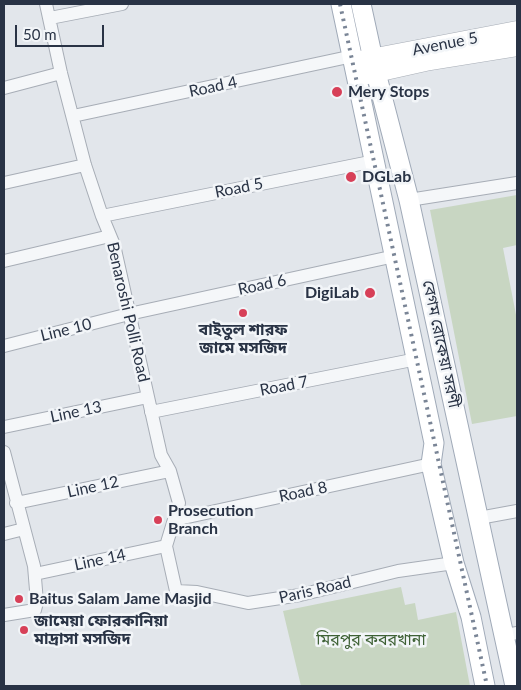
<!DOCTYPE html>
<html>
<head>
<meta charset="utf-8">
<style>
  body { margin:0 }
  #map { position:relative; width:521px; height:690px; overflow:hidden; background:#e2e6eb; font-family:Lato,sans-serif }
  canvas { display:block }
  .frame { position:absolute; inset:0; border:5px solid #293345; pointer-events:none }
  .scale { position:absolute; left:15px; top:25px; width:89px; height:22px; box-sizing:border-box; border:2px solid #293345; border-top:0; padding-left:6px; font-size:15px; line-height:18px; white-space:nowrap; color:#293345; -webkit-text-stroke:4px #f2f5f8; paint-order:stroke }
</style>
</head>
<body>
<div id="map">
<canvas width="521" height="690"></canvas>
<div class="frame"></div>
<div class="scale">50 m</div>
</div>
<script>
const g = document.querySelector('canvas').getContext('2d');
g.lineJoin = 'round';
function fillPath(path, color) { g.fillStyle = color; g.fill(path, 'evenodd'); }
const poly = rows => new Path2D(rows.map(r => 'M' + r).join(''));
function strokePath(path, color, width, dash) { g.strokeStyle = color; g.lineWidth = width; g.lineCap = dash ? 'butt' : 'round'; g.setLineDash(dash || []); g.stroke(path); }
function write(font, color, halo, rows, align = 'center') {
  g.font = font + ' Lato,"Noto Sans Bengali",sans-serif'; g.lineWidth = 5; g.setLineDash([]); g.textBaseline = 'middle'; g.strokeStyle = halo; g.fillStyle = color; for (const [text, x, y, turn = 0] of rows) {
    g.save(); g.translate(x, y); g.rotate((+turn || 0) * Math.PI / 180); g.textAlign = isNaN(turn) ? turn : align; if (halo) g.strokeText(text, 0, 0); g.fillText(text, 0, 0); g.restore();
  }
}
fillPath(poly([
  [517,195,517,245,503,248,517,320,517,416,472,424,430,210],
  [401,587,405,605,415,603,418,620,456,612,470,686,301,686,283,611]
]), '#c8d6c2');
const street = poly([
  [46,4,61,73,85,165,102,216,114,245,161,455,170,471,179,503,166,546,176,591,197,592,248,603,300,595,398,571,454,563],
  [50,18,122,4],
  [4,88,61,73],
  [73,116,353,56],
  [4,183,85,165],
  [409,200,517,183],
  [102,216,375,161],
  [4,261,110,236],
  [4,346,129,314,395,256],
  [151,412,417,359],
  [4,427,148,397],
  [4,452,34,566,37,602,35,610,4,615],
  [16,503,170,471],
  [479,518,517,511],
  [174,520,431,464],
  [4,534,24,529],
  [35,574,166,546],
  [505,635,517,633]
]);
const secondary = poly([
  [360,60,517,30],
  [363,76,430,61,517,47]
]);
const primary = poly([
  [341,4,434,443,431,464,454,563,471,617,485,686],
  [361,4,376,73,409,200,515,686]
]);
strokePath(street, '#a7adb6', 14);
strokePath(secondary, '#a7adb6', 19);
strokePath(primary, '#a0aab8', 21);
strokePath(street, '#f5f7f9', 12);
strokePath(secondary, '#fff', 18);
strokePath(primary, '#fff', 19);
strokePath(poly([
  [340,4,487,686]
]), '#7a8596', 4, [2.5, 5]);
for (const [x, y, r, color] of [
  [337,92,6,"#d74058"],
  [351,177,6,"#d74058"],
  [370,293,6,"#d74058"],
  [243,313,5,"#d74058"],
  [158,520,5,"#d74058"],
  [19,599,5,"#d74058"],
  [24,630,5,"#d74058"]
]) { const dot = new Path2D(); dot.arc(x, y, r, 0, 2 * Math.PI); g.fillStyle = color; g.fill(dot); strokePath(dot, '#f2f5f8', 2); }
write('16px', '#293345', '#f2f5f8', [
  ["Avenue 5",445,44,-11],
  ["Road 4",213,87,-12],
  ["Road 5",239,188,-11],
  ["Road 6",262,285,-12],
  ["Benaroshi Polli Road",128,312,77],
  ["Line 10",66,330,-14],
  ["বেগম রোকেয়া সরণী",441,344,78],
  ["Road 7",284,386,-11],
  ["Line 13",76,412,-12],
  ["Line 12",93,487,-12],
  ["Road 8",303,492,-12],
  ["Line 14",100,560,-12],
  ["Paris Road",315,590,-13]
]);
write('bold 16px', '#293345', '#f2f5f8', [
  ["Mery Stops",348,92],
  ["DGLab",362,177],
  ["DigiLab",359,293,"right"],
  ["বাইতুল শারফ",243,330,"center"],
  ["জামে মসজিদ",243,348,"center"],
  ["Prosecution",168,511],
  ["Branch",168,529],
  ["Baitus Salam Jame Masjid",29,599],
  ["জামেয়া ফোরকানিয়া",34,621],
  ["মাদ্রাসা মসজিদ",34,639]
], 'left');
write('16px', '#3e6135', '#f2f5f8', [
  ["মিরপুর কবরখানা",371,640]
]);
</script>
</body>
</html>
